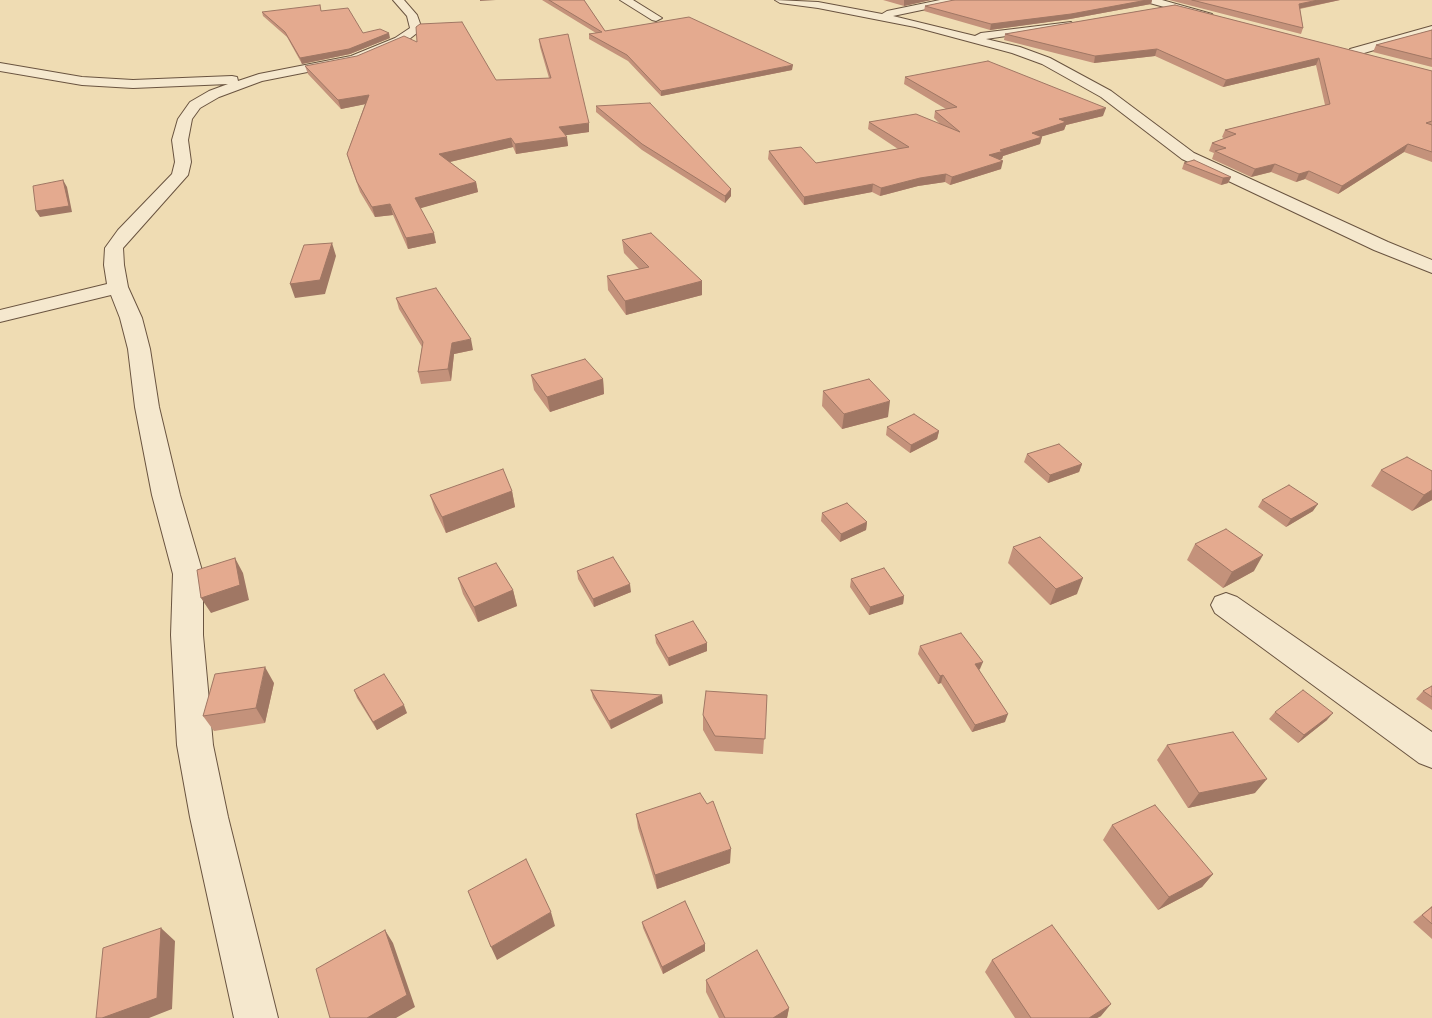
<!DOCTYPE html>
<html>
<head>
<meta charset="utf-8">
<style>
  body { margin:0 }
  canvas { display:block; background:#efdcb3 }
</style>
</head>
<body>
<canvas width="1432" height="1018"></canvas>
<script>
const g = document.querySelector('canvas').getContext('2d');
g.lineJoin = 'round';
const poly = rows => new Path2D(rows.map(r => 'M' + r).join(''));
function strokePath(path, color, width, dash) { g.strokeStyle = color; g.lineWidth = width; g.lineCap = dash ? 'butt' : 'round'; g.setLineDash(dash || []); g.stroke(path); }
function fillPath(path, color) { g.fillStyle = color; g.fill(path, 'evenodd'); }
const minor = poly([
  [393,0,404,0,417,15,422,29,403,44,358,62,262,81,219,97,200,108,192,119,188,140,191,162,188,175,123,248,124,265,128,287,142,318,150,349,159,407,180,495,203,574,203,635,213,745,228,817,278,1018,234,1018,190,817,177,745,171,635,173,574,152,495,135,407,128,349,120,318,111,295,0,322,0,310,107,284,104,265,105,248,118,230,172,174,175,162,172,140,178,119,190,102,209,91,228,84,133,88,82,85,0,71,0,63,82,77,133,80,232,76,237,77,238,81,259,74,351,56,395,38,410,28,407,16,393,0],
  [620,0,633,0,662,18,656,21,652,20,620,0],
  [775,0,818,2,882,14,887,11,940,0,960,0,955,3,893,16,975,36,981,33,1071,22,1073,24,1071,26,1067,27,986,39,1020,47,1050,58,1111,91,1194,153,1388,242,1432,260,1432,273,1374,250,1182,159,1101,97,1042,64,1012,53,915,27,818,8,780,3,775,0],
  [1145,0,1162,0,1212,14,1213,16,1208,19,1146,2,1145,0],
  [1432,26,1432,33,1354,56,1348,52,1350,49,1432,26],
  [1226,593,1237,597,1432,732,1432,768,1419,763,1215,613,1211,605,1215,597,1226,593]
]);
strokePath(minor, '#6a5440', 2);
fillPath(minor, '#f5e8ce');
fillPath(poly([
  [542,0,584,0,605,31,792,70,661,96,628,61,589,39,589,34,596,33],
  [883,0,931,0,904,6],
  [954,0,1152,0,1151,4,1070,19,990,30,924,11,925,6],
  [1169,0,1340,0,1300,9,1303,28,1301,34],
  [1175,5,1432,71,1432,162,1404,152,1338,194,1305,179,1296,182,1271,172,1251,177,1212,159,1214,153,1209,151,1212,143,1225,139,1222,137,1225,130,1325,105,1316,65,1223,87,1155,56,1094,63,1004,40,1005,34],
  [321,11,363,33,390,38,350,54,302,64,287,37,263,16,262,12],
  [1432,30,1432,67,1373,52,1376,45],
  [539,39,589,132,566,135,568,146,516,154,513,147,450,162,476,182,478,192,420,208,436,243,408,249,393,215,375,217,360,192,350,164,347,154,365,104,341,109,308,74,305,66,496,80,549,78,540,47],
  [905,77,1103,116,1066,125,1064,130,1042,136,1040,144,1003,156,1002,159,1000,160,1001,169,950,185,945,182,918,186,880,196,872,192,804,205,768,159,769,151,816,163,898,149,868,129,869,122,941,125,934,118,935,111,946,109,904,84],
  [596,106,731,189,731,196,725,203,642,150,596,112],
  [1184,163,1231,177,1228,183,1221,185,1182,169],
  [622,240,702,281,702,295,626,315,608,290,607,276,639,269,624,253],
  [396,298,473,350,454,354,451,381,421,384,418,372,422,347,399,309],
  [531,375,603,379,604,394,550,412,534,390],
  [823,391,888,417,842,429,822,406],
  [887,427,939,431,937,439,910,453,886,435],
  [1027,454,1082,464,1079,472,1048,483,1024,462],
  [1381,470,1432,471,1432,500,1412,511,1371,486],
  [512,491,515,507,446,533,435,510,430,495],
  [1262,500,1313,511,1286,527,1258,507],
  [822,513,867,522,866,530,840,542,821,521],
  [1195,544,1254,571,1223,588,1187,560],
  [1013,547,1077,594,1050,605,1008,563],
  [577,571,631,592,594,607,578,579],
  [458,578,513,590,517,606,478,622,463,594],
  [851,579,904,596,903,604,869,615,850,587],
  [655,635,707,643,707,651,669,666,656,643],
  [920,646,980,669,979,670,1005,722,972,732,941,683,938,684,918,654],
  [274,683,265,723,214,731,203,716],
  [1432,686,1432,710,1416,699,1423,691],
  [354,690,407,713,377,730,357,698],
  [591,690,663,703,611,729,593,698],
  [767,695,763,754,715,751,703,730,703,715],
  [1275,712,1327,720,1298,743,1269,719],
  [1167,745,1255,793,1188,808,1157,760],
  [636,814,730,863,657,889,638,828],
  [1112,825,1213,874,1202,887,1158,910,1103,840],
  [1432,906,1432,939,1413,922],
  [642,922,705,944,705,951,663,974,643,928],
  [992,960,1101,1016,1097,1018,1015,1018,985,972],
  [706,980,789,1008,787,1018,719,1018,706,992]
]), '#c4927b');
fillPath(poly([
  [480,0,496,0,480,1],
  [904,0,931,0,904,6],
  [1147,0,1152,0,1151,4,1070,19,990,30,991,24],
  [1318,0,1340,0,1297,9,1299,4],
  [389,33,390,38,350,54,302,64,300,58],
  [1157,49,1155,56,1094,63,1095,56],
  [1319,58,1316,65,1223,87,1226,80],
  [793,65,792,70,661,96,661,91],
  [369,95,371,103,341,109,338,100],
  [1106,108,1103,116,1066,125,1064,130,1030,140,1032,133,1059,119],
  [589,123,589,132,560,136,559,127],
  [567,137,568,146,516,154,515,144],
  [1042,137,1040,144,1003,156,1002,159,987,163,989,155,1000,150],
  [511,138,513,147,441,164,439,154],
  [1408,144,1404,152,1338,194,1342,186],
  [1003,161,1001,169,950,185,952,177],
  [1275,164,1271,172,1251,177,1255,169],
  [1309,171,1305,179,1296,182,1299,174],
  [946,174,945,182,918,186,880,196,881,188,920,178],
  [1231,177,1228,183,1221,185,1223,178],
  [63,180,67,187,72,212,40,217,36,211],
  [476,182,478,192,418,209,415,198],
  [873,184,872,192,804,205,804,197],
  [731,189,731,196,725,203,725,196],
  [390,204,393,215,375,217,372,207],
  [434,233,436,243,408,249,406,238],
  [332,243,336,256,325,294,295,298,290,284],
  [702,281,702,295,626,315,625,301],
  [471,339,473,350,454,354,451,381,448,369,452,343],
  [603,379,604,394,550,412,547,397],
  [890,401,888,417,842,429,844,414],
  [939,431,937,439,910,453,911,445],
  [1082,464,1079,472,1048,483,1050,475],
  [1432,490,1432,500,1412,511,1424,495],
  [512,491,515,507,446,533,442,517],
  [1318,504,1313,511,1286,527,1291,519],
  [867,522,866,530,840,542,841,534],
  [1263,555,1254,571,1223,588,1232,572],
  [235,558,243,573,249,600,211,613,201,598],
  [1083,578,1077,594,1050,605,1056,589],
  [630,584,631,592,594,607,593,599],
  [513,590,517,606,478,622,474,607],
  [904,596,903,604,869,615,870,607],
  [707,643,707,651,669,666,668,658],
  [983,662,980,669,973,672,975,664],
  [265,667,274,683,265,723,256,708],
  [943,675,941,683,938,684,940,676],
  [662,695,663,703,611,729,609,721],
  [404,705,407,713,377,730,373,722],
  [1333,713,1327,720,1298,743,1304,735],
  [1008,714,1005,722,972,732,975,725],
  [1267,779,1255,793,1188,808,1199,793],
  [731,849,730,863,657,889,655,875],
  [1213,874,1202,887,1158,910,1169,897],
  [551,912,555,926,497,960,491,947],
  [161,928,175,941,172,1009,149,1018,102,1018],
  [385,930,393,943,415,1007,396,1018,367,1018],
  [705,944,705,951,663,974,662,967],
  [1111,1004,1101,1016,1097,1018,1089,1018],
  [789,1008,787,1018,773,1018]
]), '#a07764');
const building = poly([
  [549,0,584,0,605,31,689,17,793,65,661,91,627,55,589,34,602,32,549,0],
  [954,0,1147,0,1071,14,991,24,925,6,954,0],
  [1192,0,1318,0,1299,4,1303,28,1192,0],
  [320,5,321,11,348,8,363,33,380,29,389,33,349,49,300,58,285,32,262,12,320,5],
  [1175,5,1432,71,1432,121,1426,123,1432,125,1432,152,1408,144,1342,186,1309,171,1299,174,1275,164,1255,169,1215,151,1226,148,1212,143,1236,134,1225,130,1330,104,1319,58,1226,80,1157,49,1095,56,1005,34,1175,5],
  [462,22,496,80,551,78,539,39,568,34,589,123,559,127,567,137,515,144,511,138,439,154,476,182,415,198,434,233,406,238,390,204,372,207,357,182,347,154,369,95,338,100,305,66,357,56,404,36,417,42,416,27,420,24,462,22],
  [1432,30,1432,59,1376,45,1432,30],
  [988,61,1106,108,1059,119,1066,122,1032,133,1042,137,1000,150,1004,151,989,155,1003,161,952,177,946,174,920,178,881,188,873,184,804,197,769,151,801,147,816,163,909,147,869,122,916,114,960,132,935,111,957,107,905,77,988,61],
  [650,103,731,189,725,196,642,144,596,106,650,103],
  [1194,160,1231,177,1223,178,1184,163,1194,160],
  [63,180,69,206,36,211,33,186,63,180],
  [651,233,702,281,625,301,607,276,649,267,622,240,651,233],
  [332,243,320,280,290,284,304,245,332,243],
  [436,288,471,339,452,343,448,369,418,372,423,342,396,298,436,288],
  [585,359,603,379,547,397,531,375,585,359],
  [869,379,890,401,844,414,823,391,869,379],
  [914,414,939,431,911,445,887,427,914,414],
  [1059,444,1082,464,1050,475,1027,454,1059,444],
  [1407,457,1432,471,1432,490,1424,495,1381,470,1407,457],
  [503,469,512,491,442,517,430,495,503,469],
  [1289,485,1318,504,1291,519,1262,500,1289,485],
  [847,503,867,522,841,534,822,513,847,503],
  [1226,529,1263,555,1232,572,1195,544,1226,529],
  [1040,537,1083,578,1056,589,1013,547,1040,537],
  [613,557,630,584,593,599,577,571,613,557],
  [235,558,240,585,201,598,197,570,235,558],
  [496,563,513,590,474,607,458,578,496,563],
  [884,568,904,596,870,607,851,579,884,568],
  [693,621,707,643,668,658,655,635,693,621],
  [961,633,983,662,975,664,1008,714,975,725,943,675,940,676,920,646,961,633],
  [265,667,256,708,203,716,215,674,265,667],
  [384,674,404,705,373,722,354,690,384,674],
  [1432,686,1432,697,1423,691,1432,686],
  [591,690,662,695,609,721,591,690],
  [1303,690,1333,713,1304,735,1275,712,1303,690],
  [706,691,767,695,765,739,715,736,703,715,706,691],
  [1233,732,1267,779,1199,793,1167,745,1233,732],
  [700,793,707,804,713,801,731,849,655,875,636,814,700,793],
  [1155,805,1213,874,1169,897,1112,825,1155,805],
  [526,859,551,912,491,947,468,891,526,859],
  [685,901,705,944,662,967,642,922,685,901],
  [1432,907,1432,924,1422,915,1432,907],
  [1052,925,1111,1004,1089,1018,1031,1018,992,960,1052,925],
  [161,928,157,998,102,1018,96,1018,103,948,161,928],
  [385,930,407,995,367,1018,330,1018,316,969,385,930],
  [757,950,789,1008,773,1018,725,1018,706,980,757,950]
]);
fillPath(building, '#e4aa8f');
strokePath(building, '#a07764', 1);
</script>
</body>
</html>
